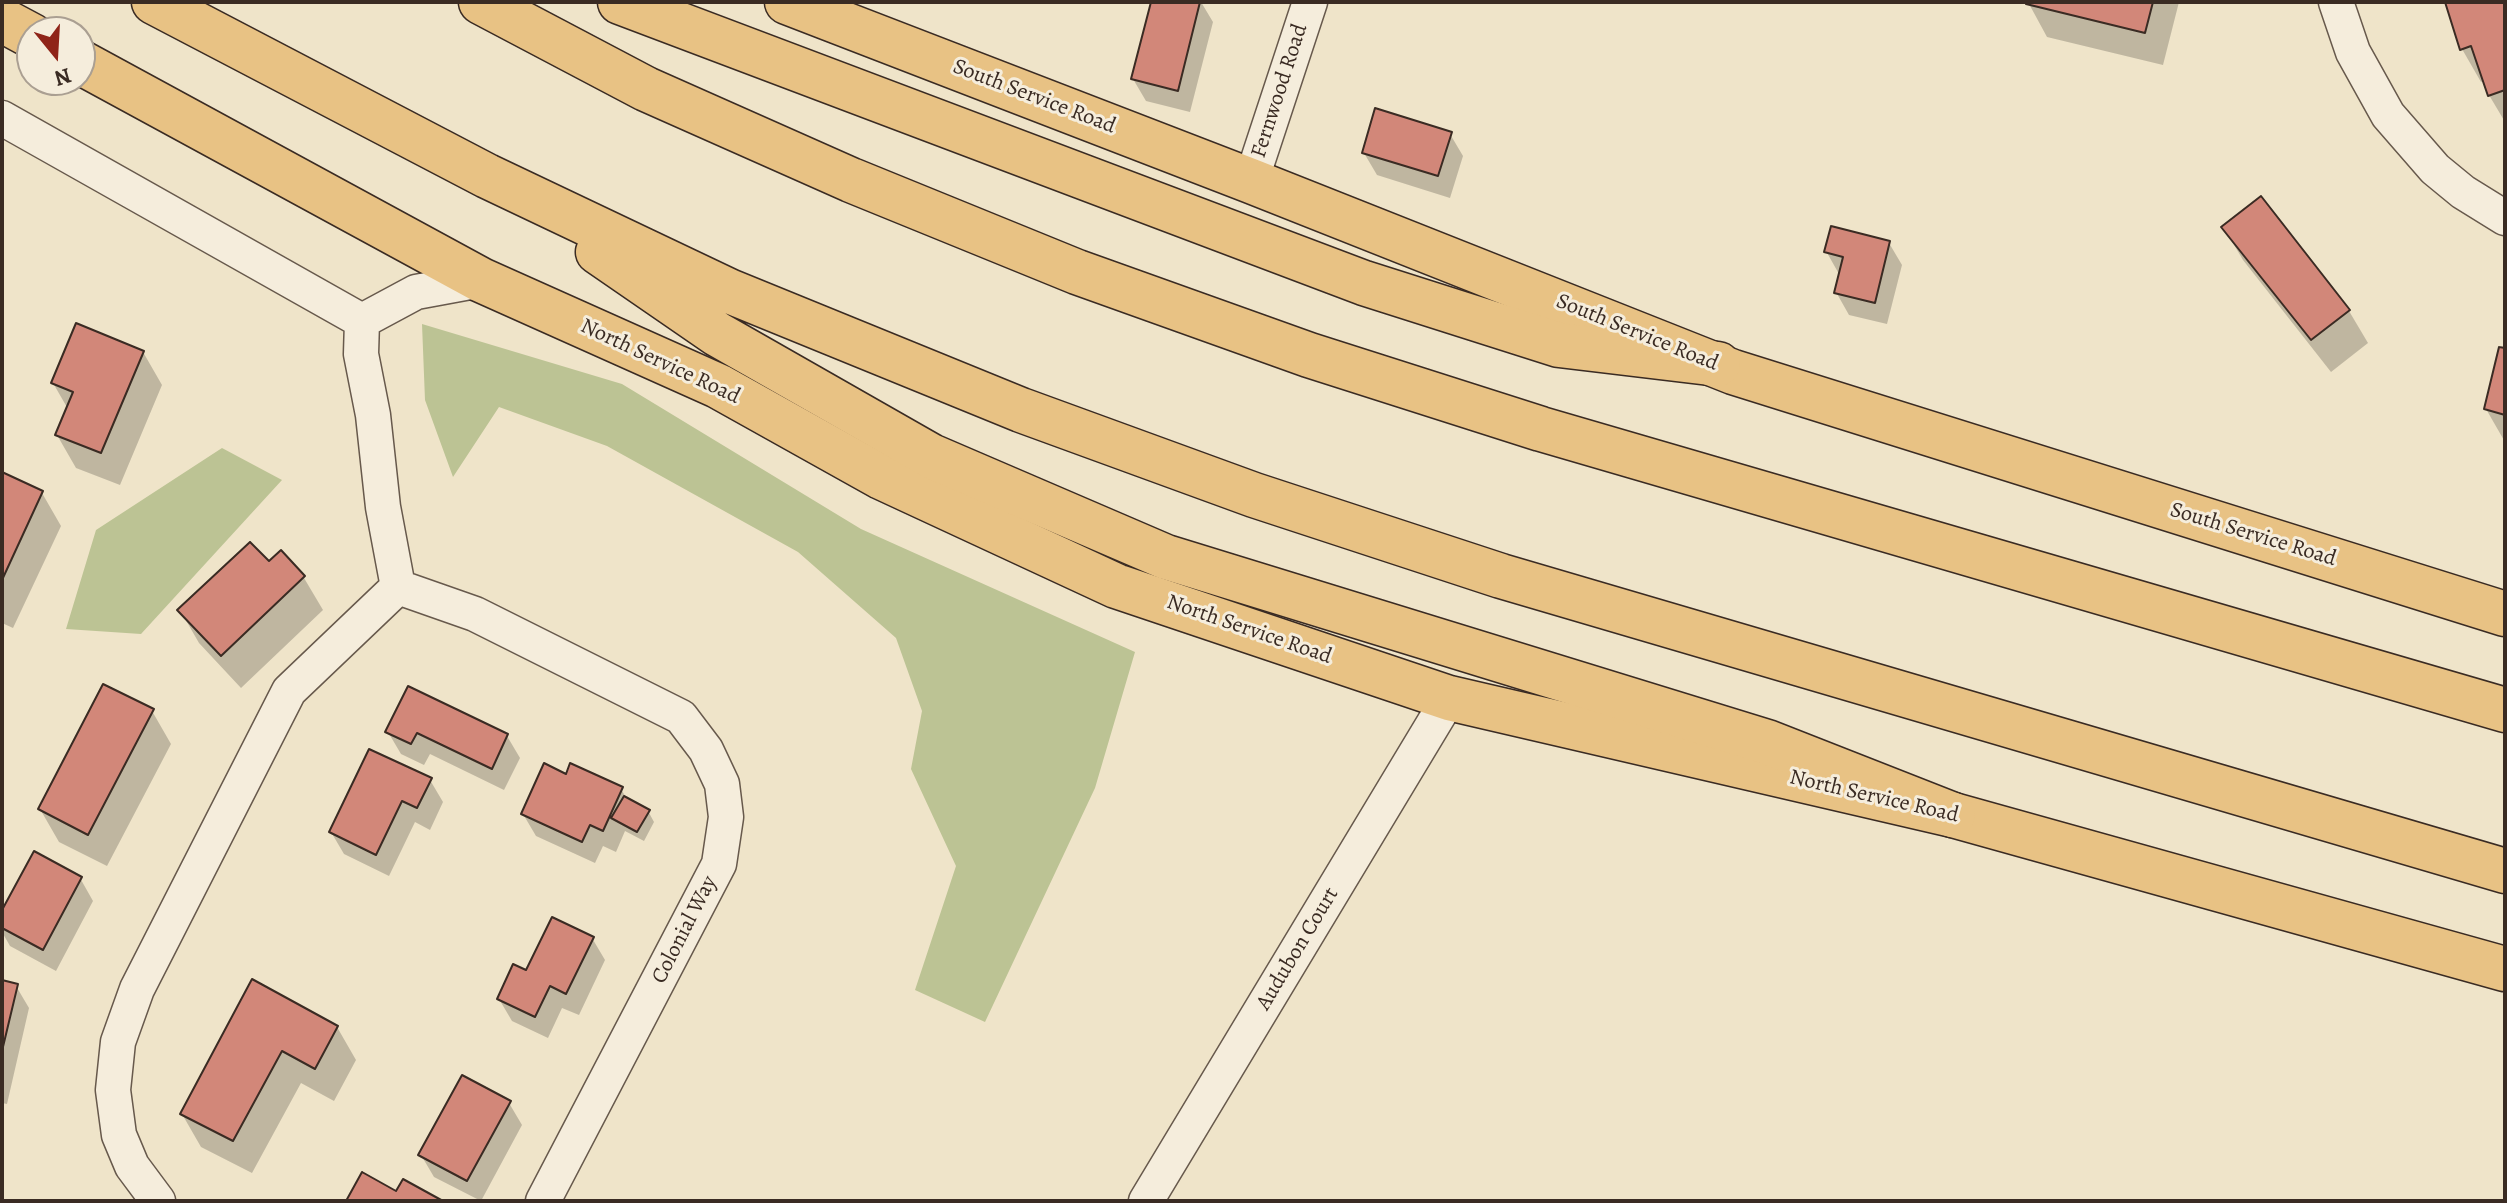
<!DOCTYPE html>
<html>
<head>
<meta charset="utf-8">
<style>
  body { margin:0 }
  #map { position:relative; width:2507px; height:1203px; overflow:hidden; background:#efe4c9; font-family:Alegreya,serif }
  canvas { display:block }
  .frame { position:absolute; inset:0; border:4px solid #3a2b23; pointer-events:none }
  .north { position:absolute; left:16px; top:16px; width:80px; height:80px; box-sizing:border-box; background:#f5eddc; border:2px solid #aa9f92; border-radius:50%; rotate:162deg; font-size:22px; font-weight:700; line-height:32px; text-align:center; color:#3a2b23 }
  .north::after { content:''; display:block; margin:auto; width:28px; height:36px; background:#8f2418; clip-path:polygon(50% 0,100% 100%,50% 72%,0 100%) }
</style>
</head>
<body>
<div id="map">
<canvas width="2507" height="1203"></canvas>
<div class="frame"></div>
<div class="north">N</div>
</div>
<script>
const g = document.querySelector('canvas').getContext('2d');
g.lineJoin = 'round';
function fillPath(path, color) { g.fillStyle = color; g.fill(path, 'evenodd'); }
const poly = rows => new Path2D(rows.map(r => 'M' + r).join(''));
function strokePath(path, color, width, dash) { g.strokeStyle = color; g.lineWidth = width; g.lineCap = dash ? 'butt' : 'round'; g.setLineDash(dash || []); g.stroke(path); }
function write(font, color, halo, rows, align = 'center') {
  g.font = font + ' Alegreya,serif'; g.lineWidth = 6; g.setLineDash([]); g.textBaseline = 'middle'; g.strokeStyle = halo; g.fillStyle = color; for (const [text, x, y, turn = 0] of rows) {
    g.save(); g.translate(x, y); g.rotate((+turn || 0) * Math.PI / 180); g.textAlign = isNaN(turn) ? turn : align; if (halo) g.strokeText(text, 0, 0); g.fillText(text, 0, 0); g.restore();
  }
}
fillPath(poly([
  [422,324,622,384,861,529,1135,652,1095,788,985,1022,915,990,956,866,911,769,922,711,896,638,798,552,607,446,499,407,453,477,425,400],
  [222,448,282,480,141,634,66,629,96,530]
]), '#bcc394');
fillPath(poly([
  [1153,2,1201,2,1213,22,1190,112,1146,101,1133,79],
  [2028,2,2179,2,2163,65,2047,37],
  [2447,2,2505,2,2505,122,2489,95,2485,80,2481,82,2462,49],
  [1450,134,1463,156,1450,198,1377,175,1364,153],
  [2224,228,2349,311,2368,343,2331,372,2243,260],
  [1889,243,1902,265,1887,324,1849,315,1836,292,1839,274,1826,251],
  [2505,350,2505,442,2486,409],
  [143,352,162,385,120,485,76,468,57,435,68,409,53,383],
  [2,475,42,493,61,526,13,628,2,623],
  [281,553,304,578,323,610,241,688,199,643,180,610,269,564],
  [152,711,171,744,107,866,59,842,40,809],
  [388,732,507,736,520,758,504,790,430,754,424,765,401,754],
  [430,780,443,802,430,830,415,822,389,876,344,854,331,832],
  [621,789,628,801,648,811,654,822,644,841,625,831,616,852,603,846,595,863,536,836,523,814],
  [80,878,93,901,56,971,10,946,2,932,2,914],
  [592,938,605,960,579,1015,562,1008,548,1038,512,1021,499,999,527,972],
  [2,982,16,986,29,1008,7,1104,2,1103],
  [253,982,337,1027,356,1060,334,1101,301,1083,252,1173,201,1147,182,1114],
  [509,1103,522,1125,481,1201,434,1177,421,1155]
]), '#0003');
const building = poly([
  [1151,2,1200,2,1178,91,1131,79,1151,2],
  [2026,2,2153,2,2145,33,2026,4,2026,2],
  [2445,2,2505,2,2505,90,2488,96,2471,46,2460,50,2445,2],
  [1375,108,1452,132,1438,176,1362,153,1375,108],
  [2261,196,2350,310,2311,340,2221,227,2261,196],
  [1831,226,1890,241,1875,303,1834,293,1843,257,1824,252,1831,226],
  [76,323,144,351,101,453,55,435,73,392,51,383,76,323],
  [2499,347,2505,348,2505,415,2484,409,2499,347],
  [2,472,43,491,2,580,2,472],
  [250,542,269,561,281,550,305,576,221,656,177,610,250,542],
  [103,684,154,709,88,835,38,809,103,684],
  [408,686,508,734,492,769,417,733,411,744,385,732,408,686],
  [369,749,432,778,417,808,402,801,376,855,329,832,369,749],
  [544,763,566,774,570,763,623,787,603,831,590,825,582,842,521,814,544,763],
  [624,796,650,810,637,832,611,818,624,796],
  [34,851,82,877,43,950,2,928,2,910,34,851],
  [552,917,594,937,566,994,550,986,535,1017,497,999,513,964,526,970,552,917],
  [252,979,338,1026,315,1069,282,1051,233,1141,180,1114,252,979],
  [2,980,18,984,2,1051,2,980],
  [462,1075,511,1101,467,1181,418,1155,462,1075],
  [362,1172,396,1191,403,1179,443,1201,346,1201,362,1172]
]);
fillPath(building, '#d28779');
strokePath(building, '#3a2b23', 2);
const minor = poly([
  [2336,2,2353,52,2388,115,2435,169,2463,192,2505,218],
  [2,118,362,321],
  [1251,181,1310,2],
  [362,321,361,354,373,415,383,507,398,587],
  [362,321,416,292,481,280],
  [158,1201,132,1166,119,1135,113,1090,118,1042,137,989,289,691,398,587,475,614,681,717,706,750,722,784,726,817,719,864,543,1201],
  [1146,1201,1449,698]
]);
const primary = poly([
  [787,2,1251,181,1733,372,2505,614],
  [2,20,32,36],
  [80,62,481,280,718,386,881,477,1116,586,1449,698,1953,815,2505,969]
]);
const motorway = poly([
  [154,2,487,176,729,291,1021,410,1254,495,1501,576,2505,871],
  [481,2,646,89,851,180,1077,272,1309,355,1541,429,2505,710],
  [620,2,1364,283,1559,345,1718,364],
  [598,252,717,334,931,456,1166,557,1767,742,1953,815]
]);
strokePath(minor, '#67594c', 37);
strokePath(primary, '#3a2b23', 47);
strokePath(motorway, '#3a2b23', 47);
strokePath(minor, '#f5eddc', 34);
strokePath(primary, '#e8c284', 44);
strokePath(motorway, '#e8c284', 44);
write('22px', '#3a2b23', '#f5eddc', [
  ["Fernwood Road",1280,91,-72],
  ["South Service Road",1034,97,21],
  ["South Service Road",1637,333,22],
  ["North Service Road",660,362,25],
  ["South Service Road",2253,535,17],
  ["North Service Road",1249,630,19],
  ["North Service Road",1874,797,13],
  ["Colonial Way",685,930,-63],
  ["Audubon Court",1298,949,-59]
]);
</script>
</body>
</html>
